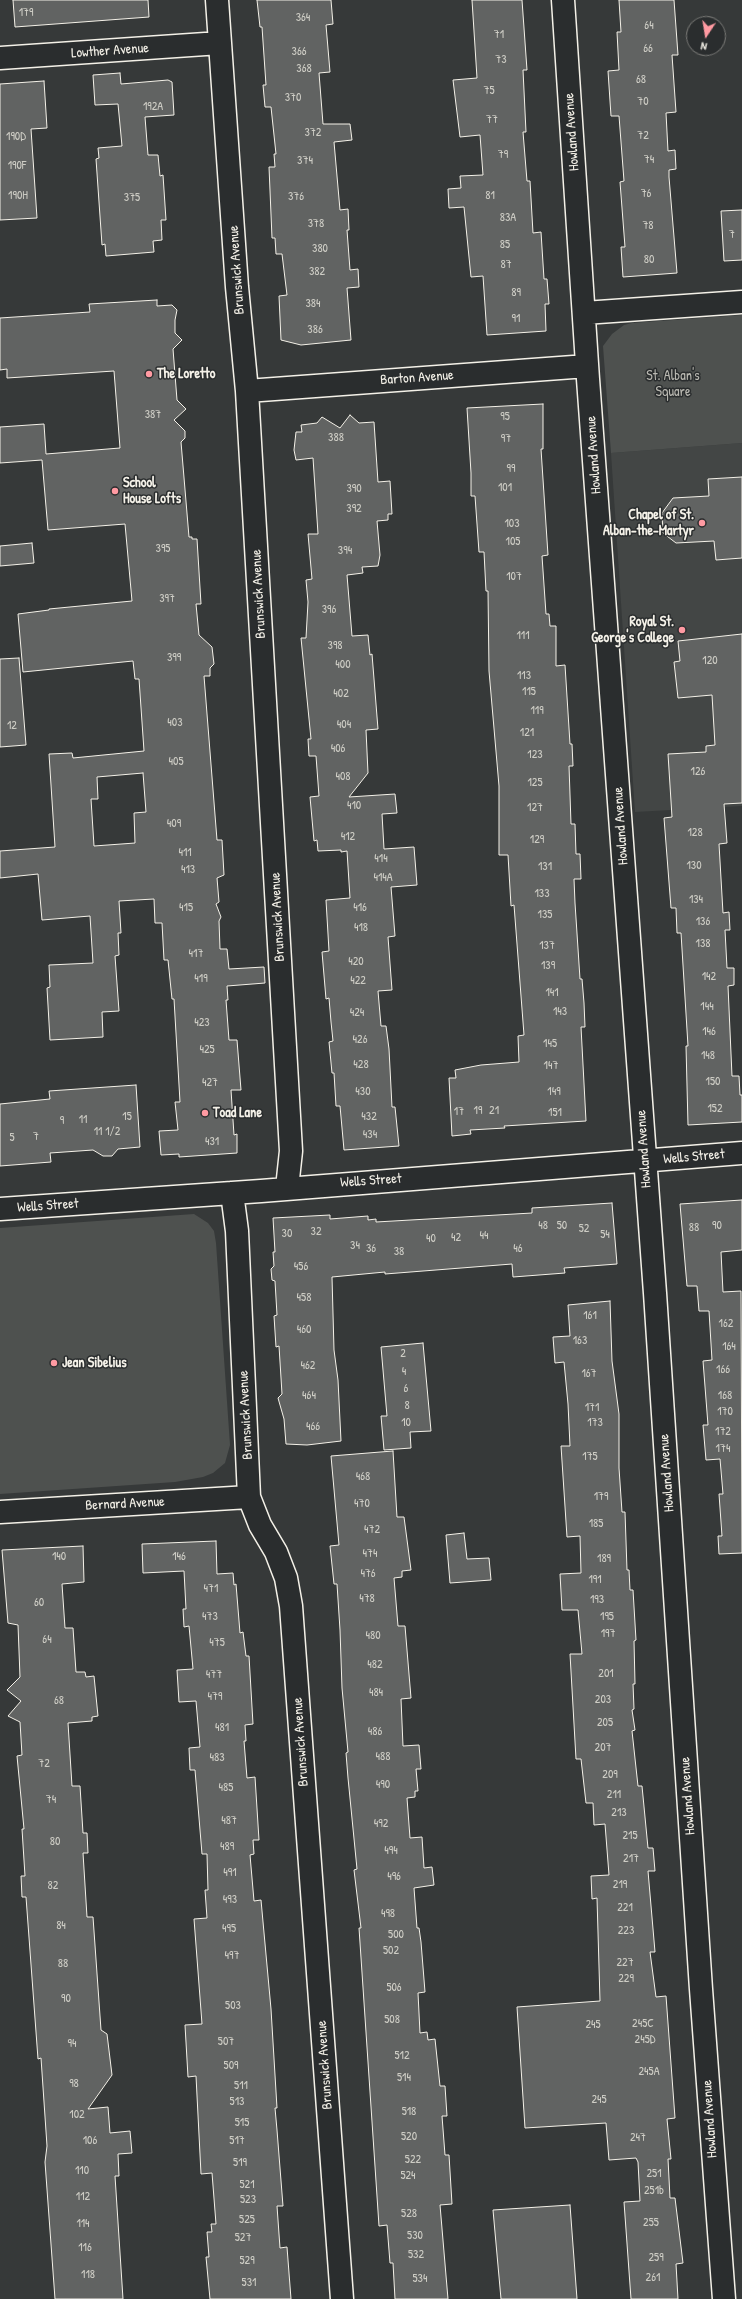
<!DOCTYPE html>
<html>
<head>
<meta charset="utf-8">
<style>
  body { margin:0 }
  #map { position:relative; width:742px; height:2299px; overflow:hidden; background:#363939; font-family:"Patrick Hand",sans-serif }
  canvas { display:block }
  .north { position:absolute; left:686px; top:16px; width:40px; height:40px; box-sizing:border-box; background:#2a2d2e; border:1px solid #7b7b78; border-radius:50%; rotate:192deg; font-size:11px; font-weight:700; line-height:16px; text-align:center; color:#f4f1e8 }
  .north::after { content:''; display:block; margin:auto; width:14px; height:18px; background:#ff9aa2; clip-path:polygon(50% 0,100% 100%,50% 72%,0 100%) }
</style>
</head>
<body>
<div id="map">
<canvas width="742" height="2299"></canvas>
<div class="north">N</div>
</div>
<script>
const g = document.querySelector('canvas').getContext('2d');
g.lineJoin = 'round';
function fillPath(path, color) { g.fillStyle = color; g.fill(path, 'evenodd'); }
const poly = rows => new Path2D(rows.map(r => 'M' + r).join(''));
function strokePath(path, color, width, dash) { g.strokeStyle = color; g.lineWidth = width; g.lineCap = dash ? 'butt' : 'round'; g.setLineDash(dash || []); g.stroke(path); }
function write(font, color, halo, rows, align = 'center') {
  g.font = font + ' "Patrick Hand",sans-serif'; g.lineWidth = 3; g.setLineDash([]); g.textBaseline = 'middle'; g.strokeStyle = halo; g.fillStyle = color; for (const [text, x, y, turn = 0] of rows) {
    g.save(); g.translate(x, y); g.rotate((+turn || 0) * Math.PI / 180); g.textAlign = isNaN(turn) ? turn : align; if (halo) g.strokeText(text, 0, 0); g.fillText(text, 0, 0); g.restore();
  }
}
fillPath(poly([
  [742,443,742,806,635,812,611,453]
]), '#434645');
fillPath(poly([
  [742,315,742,443,611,453,603,346,612,334,624,325,632,323],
  [194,1214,208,1223,214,1231,216,1243,230,1445,225,1463,213,1473,203,1477,175,1482,0,1494,0,1228]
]), '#4e514f');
const building = poly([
  [13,0,148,0,149,17,15,27,13,0],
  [257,0,331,0,333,24,326,25,330,72,319,73,323,124,350,124,352,140,334,142,340,210,348,209,349,230,347,230,350,270,358,269,359,287,347,288,351,340,301,345,281,340,279,296,287,295,282,254,276,254,275,238,272,238,269,167,275,167,274,154,276,154,271,107,265,107,263,85,266,85,262,27,260,27,257,0],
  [472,0,522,0,527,70,523,70,526,132,523,132,527,181,530,181,533,233,541,232,544,279,547,279,549,304,545,304,546,331,487,335,483,276,471,277,464,207,449,208,448,189,461,188,460,176,483,175,480,135,460,137,453,80,477,78,472,0],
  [619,0,674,0,678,55,672,55,676,112,666,113,668,151,675,150,676,169,669,170,669,177,677,273,623,277,621,247,625,247,620,182,624,181,619,116,611,116,608,71,619,70,617,32,621,32,619,0],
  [120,73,121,84,168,80,172,82,174,115,145,117,148,155,158,155,160,176,163,175,166,220,161,220,162,240,153,241,154,252,106,256,105,244,102,245,96,159,99,158,98,148,122,146,118,104,95,105,93,75,120,73],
  [44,81,47,128,31,129,37,218,0,220,0,84,44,81],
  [742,210,742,260,724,261,721,211,742,210],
  [157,300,157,306,172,305,177,310,175,320,175,333,182,340,173,349,177,400,186,409,174,420,185,431,185,438,181,442,189,537,192,537,192,539,197,539,201,604,196,604,199,635,212,647,214,664,210,668,210,676,204,676,217,840,222,840,224,875,217,878,219,902,216,904,221,917,219,921,220,949,227,949,229,969,264,967,265,983,227,986,228,1000,226,1000,229,1040,237,1040,241,1090,231,1090,234,1135,237,1134,237,1153,179,1157,179,1154,161,1155,159,1131,178,1130,175,1102,180,1102,174,999,172,999,168,960,164,960,162,923,155,923,154,899,119,901,121,933,118,933,119,955,115,956,119,1011,102,1012,103,1037,50,1040,47,988,50,987,49,965,93,963,90,916,42,920,38,874,0,878,0,851,55,847,49,754,72,753,73,758,144,751,139,679,135,679,133,661,23,672,18,614,49,610,49,609,132,601,125,524,48,530,42,460,0,463,0,427,44,424,46,454,120,448,114,371,7,378,7,369,0,370,0,318,90,312,89,304,157,300],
  [143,773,146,812,134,813,135,843,94,846,91,799,98,799,97,777,143,773],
  [543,404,543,449,541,449,548,555,542,556,546,614,549,614,550,626,556,626,556,666,565,665,570,744,572,744,573,766,569,766,571,824,575,824,576,854,580,854,581,879,574,879,575,903,580,979,582,979,584,1003,585,1027,581,1027,586,1121,504,1126,505,1128,470,1130,471,1134,452,1136,449,1078,456,1078,455,1070,481,1065,519,1062,518,1036,524,1035,514,905,511,906,508,855,499,855,499,786,489,671,488,591,486,591,484,552,479,552,475,496,471,496,471,473,467,408,543,404],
  [350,415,359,423,374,422,378,482,390,481,392,514,388,514,388,520,377,521,380,555,378,566,362,567,363,573,347,575,352,636,368,635,370,655,372,654,378,729,366,730,368,773,349,797,395,794,397,813,382,814,384,849,414,847,417,885,391,887,395,936,388,937,392,990,378,991,381,1026,386,1026,389,1049,392,1107,395,1107,399,1146,344,1150,340,1106,336,1106,334,1073,332,1073,329,1042,333,1041,331,1022,329,998,326,999,322,952,329,951,326,900,350,898,347,851,341,852,341,850,318,851,317,840,314,841,310,797,319,796,316,756,309,756,308,739,311,739,301,638,306,638,308,602,306,580,312,579,308,534,318,534,316,503,313,458,296,460,294,450,296,432,302,432,301,425,317,423,322,417,340,428,350,415],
  [742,477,742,558,716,560,714,541,676,543,663,533,662,513,673,498,709,496,708,479,742,477],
  [32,543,34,563,0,566,0,546,32,543],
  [742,634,742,803,724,804,727,843,719,844,723,913,729,912,730,930,725,930,727,968,734,968,734,985,728,986,732,1076,739,1076,740,1095,742,1095,742,1122,688,1125,686,1046,688,1046,681,933,677,933,676,908,671,908,664,818,672,817,668,754,706,752,706,746,715,745,712,695,678,698,674,662,680,661,678,641,742,634],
  [19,658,26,745,0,747,0,659,19,658],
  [136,1085,140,1147,118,1149,112,1156,103,1156,93,1150,50,1153,51,1162,0,1166,0,1104,50,1099,49,1091,136,1085],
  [742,1200,742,1250,721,1252,723,1292,741,1291,742,1553,719,1554,718,1536,722,1536,719,1494,723,1494,720,1459,706,1460,703,1425,708,1425,703,1361,712,1360,709,1311,699,1311,697,1286,687,1286,680,1204,742,1200],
  [612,1203,617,1264,564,1268,565,1273,513,1277,512,1264,385,1274,385,1272,332,1277,334,1350,338,1380,341,1441,307,1445,286,1444,284,1419,278,1398,282,1394,279,1346,276,1347,274,1316,277,1315,275,1281,272,1280,271,1269,274,1266,273,1252,275,1252,273,1218,330,1215,330,1219,368,1216,368,1220,376,1219,376,1222,532,1213,532,1208,612,1203],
  [610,1301,612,1361,619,1414,619,1468,622,1512,625,1512,627,1570,629,1570,630,1590,633,1590,636,1640,634,1641,635,1684,633,1684,634,1709,632,1710,635,1730,632,1731,638,1786,642,1786,648,1848,653,1848,655,1871,648,1871,655,1952,650,1952,656,1997,666,1996,675,2118,667,2119,671,2159,668,2159,670,2198,675,2198,683,2263,676,2264,678,2299,631,2299,624,2202,640,2201,638,2162,636,2158,609,2160,606,2123,525,2128,517,2007,600,2001,597,1898,592,1899,591,1876,609,1875,605,1824,594,1825,593,1803,586,1803,581,1759,576,1759,570,1654,582,1654,578,1610,562,1610,560,1574,581,1573,580,1536,567,1537,561,1446,570,1446,568,1404,564,1362,555,1363,553,1337,570,1336,568,1305,610,1301],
  [423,1343,431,1431,410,1432,411,1448,384,1450,381,1416,387,1416,381,1347,423,1343],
  [393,1451,397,1517,404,1517,411,1570,402,1571,402,1577,394,1578,398,1626,405,1626,411,1698,401,1699,403,1746,419,1745,421,1769,416,1769,418,1791,415,1791,415,1797,407,1798,410,1838,422,1837,424,1868,432,1867,434,1885,414,1888,417,1928,419,1928,421,1942,425,1992,418,1993,420,2033,427,2032,428,2040,435,2039,440,2086,445,2086,447,2116,442,2116,445,2155,449,2155,452,2204,440,2205,448,2299,395,2299,393,2263,390,2263,387,2225,379,2226,359,1928,361,1928,354,1870,357,1869,348,1778,346,1753,348,1752,342,1688,340,1630,337,1584,334,1584,330,1546,339,1545,331,1456,393,1451],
  [464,1533,467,1559,489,1558,491,1580,450,1583,446,1535,464,1533],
  [216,1541,217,1574,233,1573,234,1585,236,1584,240,1633,243,1632,246,1656,249,1656,253,1724,245,1725,246,1741,244,1741,247,1778,255,1777,259,1840,253,1840,254,1854,250,1855,254,1901,261,1900,271,2009,277,2108,275,2108,277,2130,283,2206,277,2206,280,2248,287,2247,291,2299,210,2299,206,2257,209,2257,207,2232,212,2232,211,2224,216,2224,212,2173,201,2174,196,2076,188,2077,185,2025,202,2024,194,1919,207,1918,205,1890,208,1890,207,1854,202,1854,195,1770,190,1770,189,1748,200,1747,196,1701,179,1702,177,1670,193,1669,189,1626,184,1627,183,1609,186,1609,184,1571,143,1573,142,1544,216,1541],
  [83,1546,84,1582,62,1584,65,1628,73,1628,76,1672,85,1672,86,1677,94,1676,98,1716,92,1717,92,1721,68,1723,72,1786,80,1786,83,1833,87,1833,88,1853,83,1853,87,1917,93,1917,101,2030,107,2034,112,2075,88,2109,108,2107,110,2133,130,2131,132,2153,118,2154,119,2176,115,2176,123,2299,55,2299,45,2162,47,2146,41,2058,38,2059,26,1897,22,1897,21,1876,25,1876,22,1829,24,1829,17,1756,22,1755,20,1722,8,1716,21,1701,7,1690,20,1677,18,1625,8,1623,2,1550,83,1546],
  [570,2205,577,2299,501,2299,493,2210,570,2205]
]);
fillPath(building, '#616362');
strokePath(building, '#f4f1e8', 1);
const minor = poly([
  [217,0,237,287,247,391,291,1151,287,1188],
  [563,0,588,379,655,1293,701,1989,724,2299],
  [0,58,220,43],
  [584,313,742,302],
  [247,391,587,366],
  [232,1193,237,1231,249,1497,260,1525,276,1552,286,1578,291,1606,342,2299],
  [0,1209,261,1191,742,1153],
  [0,1512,249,1497]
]);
strokePath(minor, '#f4f1e8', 25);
strokePath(minor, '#2a2d2e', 22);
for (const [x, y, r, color] of [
  [149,374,4,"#ff9aa2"],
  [115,491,4,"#ff9aa2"],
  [702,523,4,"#ff9aa2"],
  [682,630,4,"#ff9aa2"],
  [205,1113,4,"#ff9aa2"],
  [54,1363,4,"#ff9aa2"]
]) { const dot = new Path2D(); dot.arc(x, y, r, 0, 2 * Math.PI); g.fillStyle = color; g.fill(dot); strokePath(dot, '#2a2d2e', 1.5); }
write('12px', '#cfcec6', null, [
  ["179",26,13],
  ["364",303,18],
  ["64",649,26],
  ["71",499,35],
  ["66",648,49],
  ["366",299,52],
  ["73",501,60],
  ["368",304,69],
  ["68",641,80],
  ["75",489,91],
  ["370",293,98],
  ["70",643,102],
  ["192A",153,107],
  ["77",492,120],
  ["372",313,133],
  ["72",643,136],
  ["190D",16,137],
  ["79",503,155],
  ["74",649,160],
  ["374",305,161],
  ["190F",17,166],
  ["76",646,194],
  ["190H",18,196],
  ["81",490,196],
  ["376",296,197],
  ["375",132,198],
  ["83A",508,218],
  ["378",316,224],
  ["78",648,226],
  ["7",732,235],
  ["85",505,245],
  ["380",320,249],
  ["80",649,260],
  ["87",506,265],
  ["382",317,272],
  ["89",516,293],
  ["384",313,304],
  ["91",516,319],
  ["386",315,330],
  ["387",153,415],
  ["95",505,417],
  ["388",336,438],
  ["97",506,439],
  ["99",511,469],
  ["101",505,488],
  ["390",354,489],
  ["392",354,509],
  ["103",512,524],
  ["105",513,542],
  ["395",163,549],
  ["394",345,551],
  ["107",514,577],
  ["397",167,599],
  ["396",329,610],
  ["111",523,636],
  ["398",335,646],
  ["399",174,658],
  ["120",710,661],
  ["400",343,665],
  ["113",524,676],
  ["115",529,692],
  ["402",341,694],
  ["119",537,711],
  ["403",175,723],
  ["404",344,725],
  ["12",12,726],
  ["121",527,733],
  ["406",338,749],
  ["123",535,755],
  ["405",176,762],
  ["126",698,772],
  ["408",343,777],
  ["125",535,783],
  ["410",354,806],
  ["127",535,808],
  ["409",174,824],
  ["128",695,833],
  ["412",348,837],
  ["129",537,840],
  ["411",185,853],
  ["414",381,859],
  ["130",694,866],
  ["131",545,867],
  ["413",188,870],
  ["414A",383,878],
  ["133",542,894],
  ["134",696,900],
  ["415",186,908],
  ["416",360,908],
  ["135",545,915],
  ["136",703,922],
  ["418",361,928],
  ["138",703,944],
  ["137",547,946],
  ["417",196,954],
  ["420",356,962],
  ["139",548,966],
  ["142",709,977],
  ["419",201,979],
  ["422",358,981],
  ["141",552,993],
  ["144",707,1007],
  ["143",560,1012],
  ["424",357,1013],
  ["423",202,1023],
  ["146",709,1032],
  ["426",360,1040],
  ["145",550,1044],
  ["425",207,1050],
  ["148",708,1056],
  ["428",361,1065],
  ["147",551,1066],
  ["150",713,1082],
  ["427",210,1083],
  ["430",363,1092],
  ["149",554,1092],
  ["152",715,1109],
  ["19",478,1111],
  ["21",494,1111],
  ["17",459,1112],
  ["151",555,1113],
  ["15",127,1117],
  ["432",369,1117],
  ["11",83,1120],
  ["9",62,1121],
  ["11 1/2",107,1132],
  ["434",370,1135],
  ["7",36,1137],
  ["5",12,1138],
  ["431",212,1142],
  ["48",543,1226],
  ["50",562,1226],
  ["90",717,1226],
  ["88",694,1228],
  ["52",584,1229],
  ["32",316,1232],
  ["30",287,1234],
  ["54",605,1235],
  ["44",484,1236],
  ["42",456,1238],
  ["40",431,1239],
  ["34",355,1246],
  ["36",371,1249],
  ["46",518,1249],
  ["38",399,1252],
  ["456",301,1267],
  ["458",304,1298],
  ["161",590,1316],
  ["162",726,1324],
  ["460",304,1330],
  ["163",580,1341],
  ["164",729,1347],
  ["2",403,1354],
  ["462",308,1366],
  ["166",723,1370],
  ["4",404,1372],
  ["167",589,1374],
  ["6",406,1389],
  ["464",309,1396],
  ["168",725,1396],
  ["8",407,1406],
  ["171",592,1408],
  ["170",725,1412],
  ["10",406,1423],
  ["173",595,1423],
  ["466",313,1427],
  ["172",723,1432],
  ["174",723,1449],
  ["175",590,1457],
  ["468",363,1477],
  ["179",601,1497],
  ["470",362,1504],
  ["185",596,1524],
  ["472",372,1530],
  ["474",370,1554],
  ["140",59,1557],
  ["146",179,1557],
  ["189",604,1559],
  ["476",368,1574],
  ["191",595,1580],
  ["471",211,1589],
  ["478",367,1599],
  ["193",597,1600],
  ["60",39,1603],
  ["473",210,1617],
  ["195",607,1617],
  ["197",608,1634],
  ["480",373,1636],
  ["64",47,1640],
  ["475",217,1643],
  ["482",375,1665],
  ["201",606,1674],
  ["477",214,1675],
  ["484",376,1693],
  ["479",215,1697],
  ["203",603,1700],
  ["68",59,1701],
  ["205",605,1723],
  ["481",222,1728],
  ["486",375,1732],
  ["207",603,1748],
  ["488",383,1757],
  ["483",217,1758],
  ["72",44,1764],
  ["209",610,1775],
  ["490",383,1785],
  ["485",226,1788],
  ["211",614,1795],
  ["74",51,1800],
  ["213",619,1813],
  ["487",229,1821],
  ["492",381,1824],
  ["215",630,1836],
  ["80",55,1842],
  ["489",227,1847],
  ["494",391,1851],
  ["217",631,1859],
  ["491",230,1873],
  ["496",394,1877],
  ["219",620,1885],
  ["82",53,1886],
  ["493",230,1900],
  ["221",625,1908],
  ["498",388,1914],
  ["84",61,1926],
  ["495",229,1929],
  ["223",626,1931],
  ["500",396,1935],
  ["502",391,1951],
  ["497",232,1956],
  ["227",625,1963],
  ["88",63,1964],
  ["229",626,1979],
  ["506",394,1988],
  ["90",66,1999],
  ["503",233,2006],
  ["508",392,2020],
  ["245C",643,2024],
  ["245",593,2025],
  ["245D",645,2040],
  ["507",226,2042],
  ["94",72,2044],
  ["512",402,2056],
  ["509",231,2066],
  ["245A",649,2072],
  ["514",404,2078],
  ["98",74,2084],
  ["511",241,2086],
  ["245",599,2100],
  ["513",237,2102],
  ["518",409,2112],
  ["102",77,2115],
  ["515",242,2123],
  ["520",409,2137],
  ["247",638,2138],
  ["106",90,2141],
  ["517",237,2141],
  ["522",413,2160],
  ["519",240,2163],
  ["110",82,2171],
  ["251",654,2174],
  ["524",408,2176],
  ["521",247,2185],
  ["251b",654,2191],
  ["112",83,2197],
  ["523",248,2200],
  ["528",409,2214],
  ["525",247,2220],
  ["255",651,2223],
  ["114",83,2224],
  ["530",415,2236],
  ["527",243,2238],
  ["116",85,2248],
  ["532",416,2255],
  ["259",656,2258],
  ["529",247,2261],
  ["118",88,2275],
  ["261",653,2278],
  ["534",420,2279],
  ["531",249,2283]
]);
write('14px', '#f4f1e8', '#2a2d2e', [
  ["Lowther Avenue",110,51,-4],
  ["Howland Avenue",572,132,-94],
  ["Brunswick Avenue",237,270,-94],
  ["Barton Avenue",417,378,-4],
  ["Howland Avenue",594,455,-94],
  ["Brunswick Avenue",259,594,-93],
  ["Howland Avenue",621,826,-94],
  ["Brunswick Avenue",278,917,-93],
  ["Howland Avenue",644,1149,-94],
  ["Wells Street",694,1157,-5],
  ["Wells Street",371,1181,-4],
  ["Wells Street",48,1206,-4],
  ["Brunswick Avenue",246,1415,-93],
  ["Howland Avenue",667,1473,-94],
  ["Bernard Avenue",125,1504,-3],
  ["Brunswick Avenue",301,1742,-94],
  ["Howland Avenue",688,1796,-94],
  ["Brunswick Avenue",325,2065,-94],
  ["Howland Avenue",710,2119,-94]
]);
write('bold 14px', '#f4f1e8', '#2a2d2e', [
  ["The Loretto",157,374],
  ["School",123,483],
  ["House Lofts",123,499],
  ["Chapel of St.",694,515,"right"],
  ["Alban-the-Martyr",694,531,"right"],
  ["Royal St.",674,622,"right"],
  ["George's College",674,638,"right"],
  ["Toad Lane",213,1113],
  ["Jean Sibelius",62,1363]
], 'left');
write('14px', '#bab9b2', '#2a2d2e', [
  ["St. Alban's",673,376],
  ["Square",673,392]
]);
</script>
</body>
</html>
